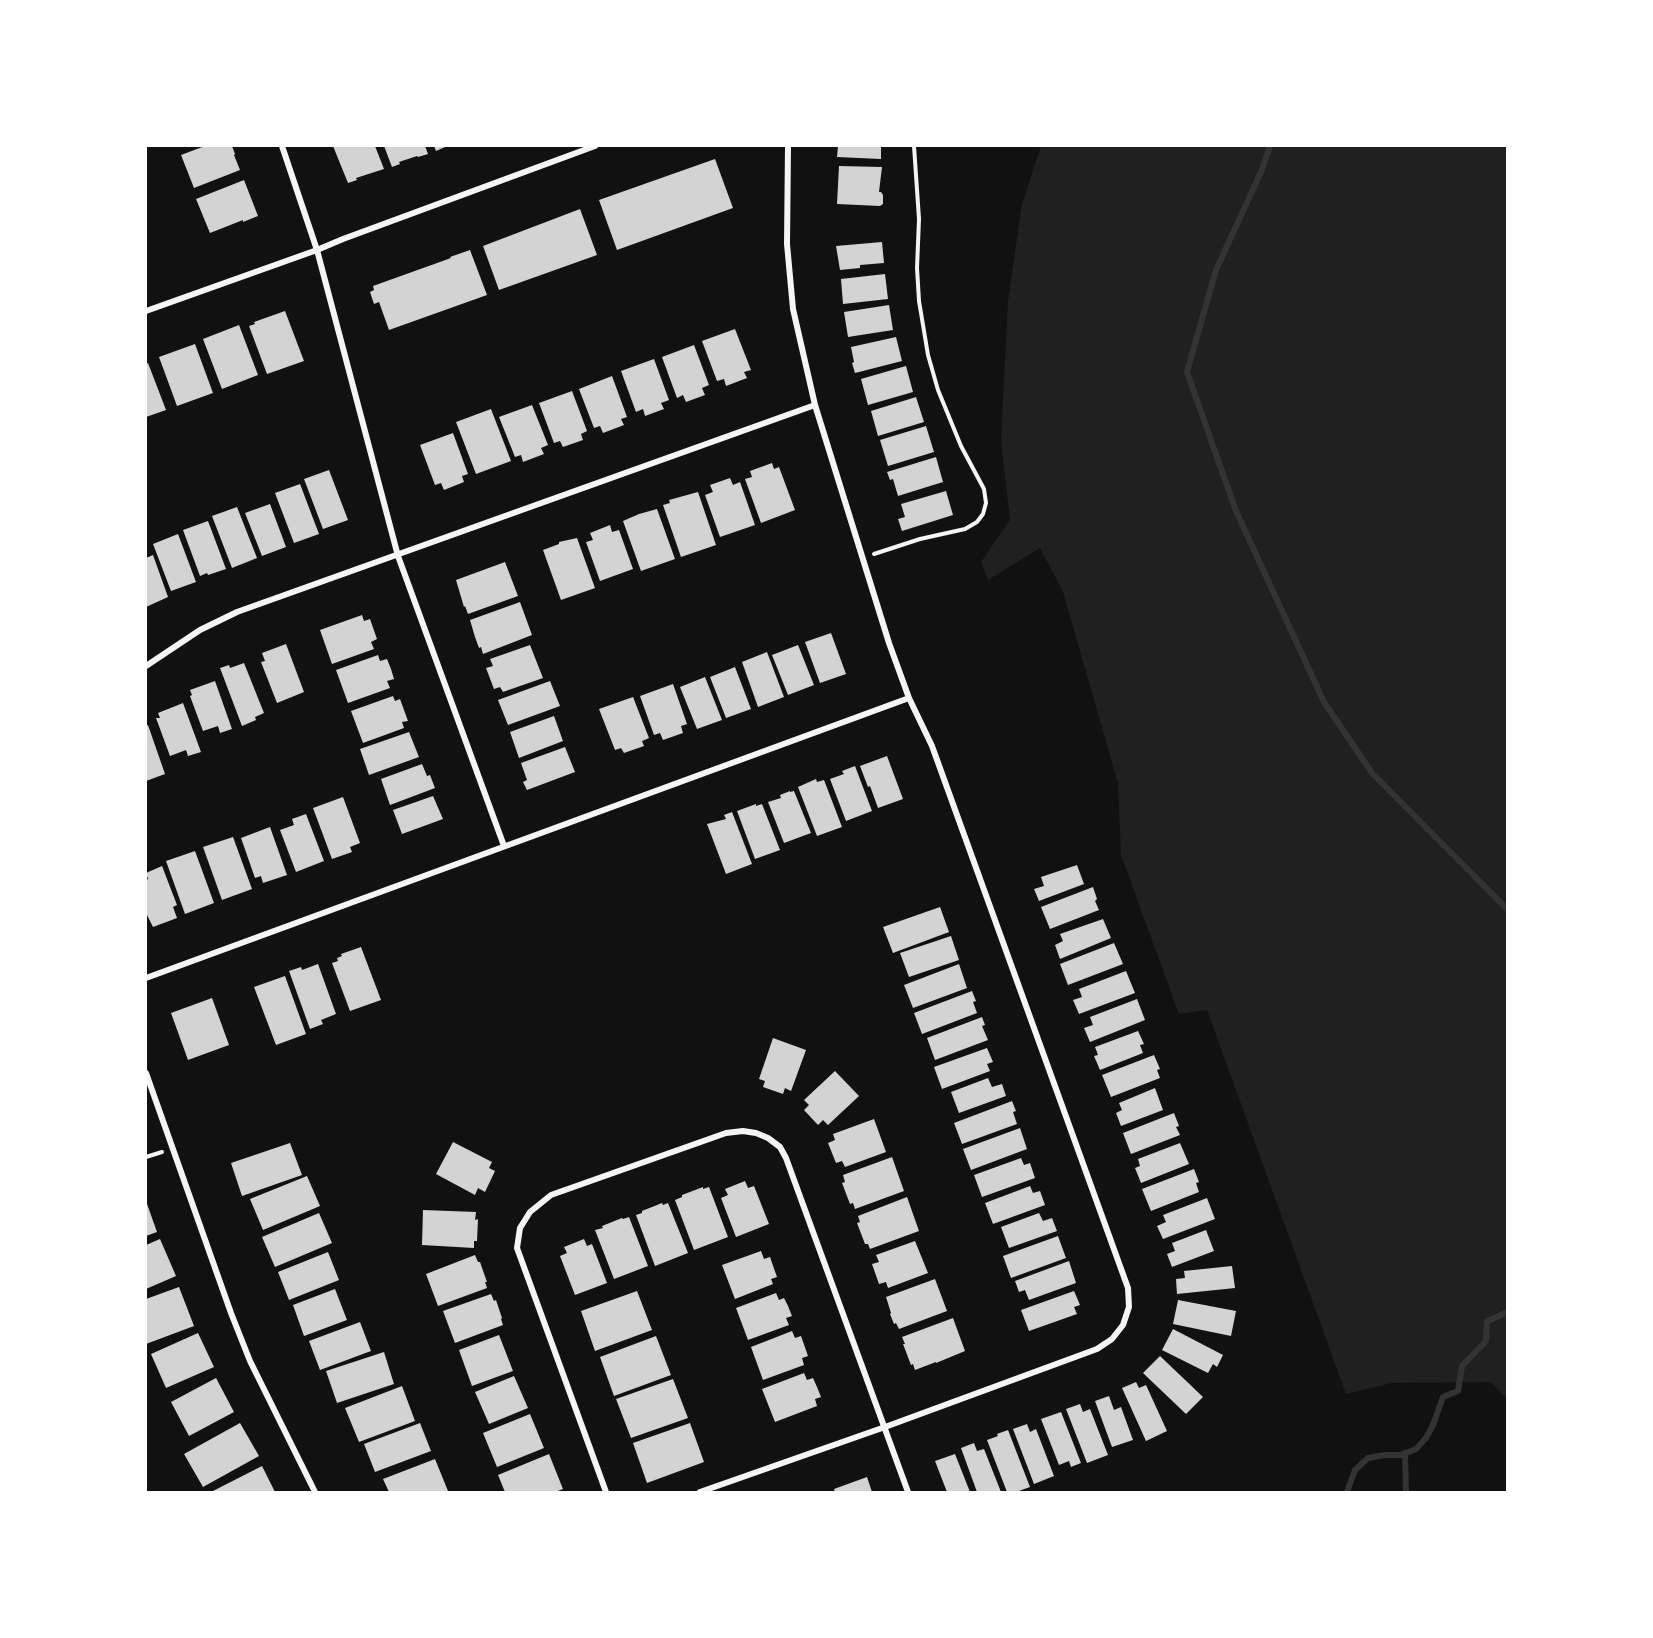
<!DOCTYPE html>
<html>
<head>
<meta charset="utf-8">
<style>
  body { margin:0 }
  #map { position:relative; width:1653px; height:1638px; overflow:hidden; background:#111; font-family:"PT Sans",sans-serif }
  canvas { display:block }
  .frame { position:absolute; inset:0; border:147px solid #fff; pointer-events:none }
</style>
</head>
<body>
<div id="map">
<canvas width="1653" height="1638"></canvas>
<div class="frame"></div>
</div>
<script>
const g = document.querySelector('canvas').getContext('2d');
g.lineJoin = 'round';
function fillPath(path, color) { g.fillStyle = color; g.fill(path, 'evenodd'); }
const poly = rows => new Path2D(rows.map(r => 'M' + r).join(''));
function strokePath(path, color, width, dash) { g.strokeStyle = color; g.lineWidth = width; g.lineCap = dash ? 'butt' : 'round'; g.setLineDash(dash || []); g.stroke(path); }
fillPath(poly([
  [1041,146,1507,146,1507,1399,1491,1382,1392,1383,1346,1394,1207,1010,1179,1014,1121,855,1118,783,1063,592,1040,548,988,580,981,562,1010,520,1001,441,1008,301,1022,204]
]), '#202020');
strokePath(poly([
  [1270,146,1261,172,1216,270,1187,372,1236,511,1324,702,1372,773,1508,910],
  [1405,1453,1406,1492],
  [1347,1492,1355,1470,1368,1458,1385,1455,1401,1455,1416,1449,1426,1438,1433,1425,1443,1397,1458,1391,1462,1366,1486,1341,1487,1321,1508,1312]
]), '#333', 6);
fillPath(poly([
  [205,146,232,146,235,154,234,155,240,170,194,188,181,155],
  [333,146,375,146,384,169,356,178,357,180,348,183],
  [384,146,425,146,428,154,418,157,417,156,399,162,400,164,392,167],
  [434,146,444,146,445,147,436,151],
  [838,146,878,146,878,147,881,147,881,159,837,157],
  [715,159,733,208,617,250,599,200],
  [839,166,882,167,879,192,881,192,883,195,883,204,880,206,837,204],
  [244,180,258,216,243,222,243,220,210,233,196,199],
  [580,209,597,255,499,290,483,246],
  [882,242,884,263,860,265,860,268,840,270,836,246],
  [470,250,487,295,389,330,379,302,374,304,370,292,374,290,373,286,451,258,450,257],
  [885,274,888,299,843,304,841,279],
  [889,305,893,330,848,337,844,312],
  [285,311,304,361,267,374,249,326,255,324,254,322],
  [239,325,258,375,222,389,203,339],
  [735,329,751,370,744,372,747,378,726,386,724,379,717,381,702,341],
  [896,337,902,361,855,373,852,363,854,362,851,347],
  [195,344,213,393,177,406,159,357],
  [694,345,709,385,702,388,705,395,686,402,683,395,677,398,662,357],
  [654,359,669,400,661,403,664,409,645,416,643,409,636,412,621,371],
  [148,363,166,410,146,417,146,364],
  [906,366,913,392,868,405,861,379],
  [612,376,627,417,621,419,624,425,603,433,600,426,594,428,579,389],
  [572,391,587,431,581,434,583,440,563,447,560,441,554,443,539,403],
  [916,397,924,422,878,436,871,411],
  [532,405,548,445,541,448,544,454,523,462,521,455,515,457,499,417],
  [491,409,511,461,476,474,456,422],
  [926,426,934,452,888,466,880,440],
  [453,433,468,474,462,476,464,482,444,490,441,483,435,485,420,445],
  [936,457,943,482,898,496,893,479,890,480,887,472],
  [772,463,774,469,779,467,795,510,761,523,745,479,752,477,750,471],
  [329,470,348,520,323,529,304,479],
  [730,478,733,485,740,482,755,525,720,537,705,495,713,492,710,485],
  [300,484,319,534,294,543,275,493],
  [946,491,953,515,902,531,898,519,905,517,901,504],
  [698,492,716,545,681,557,663,505,670,503,669,500],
  [270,504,286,547,262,556,245,513],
  [237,507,257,558,232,568,212,516],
  [657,509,675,559,641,571,623,521,639,514],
  [208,521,226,569,208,575,207,573,200,576,183,530],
  [610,525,612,532,619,530,633,569,600,581,586,542,593,540,590,533],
  [178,534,196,582,171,591,153,544],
  [577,538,595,588,561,600,543,550,559,544,559,542],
  [153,555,168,597,146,607,146,558],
  [505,562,518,596,468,614,465,606,464,607,456,580],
  [520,602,532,635,483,654,481,647,479,648,475,637,470,620],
  [362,615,364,621,370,619,377,639,371,642,374,649,332,664,320,630],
  [831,633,846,674,820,683,805,642],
  [286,644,304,692,277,703,261,662,265,661,262,653],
  [530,645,543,678,503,692,500,687,494,689,486,668,493,666,490,659],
  [798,645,814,685,788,695,772,655],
  [767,652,784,697,758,707,742,662],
  [378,655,380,661,387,659,391,669,394,679,387,681,390,688,348,703,336,670],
  [244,663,264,713,255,717,256,720,242,726,220,668,229,665,230,668],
  [735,667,751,709,726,718,710,677],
  [705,677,722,720,697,729,680,687],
  [215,681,232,729,220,733,218,726,203,731,190,696,192,695,190,690],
  [550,681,560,706,508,725,498,700],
  [673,684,687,724,681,726,683,733,663,740,660,733,654,735,640,696],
  [393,696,395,701,400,699,408,721,402,722,404,728,363,743,351,711],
  [633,697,649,738,642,741,644,746,624,753,621,748,615,750,599,709],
  [183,703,201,752,188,756,186,750,170,756,156,718,160,718,158,713],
  [554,716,563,741,519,758,510,732],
  [148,725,165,774,146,781,146,726],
  [409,732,419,757,369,775,360,749],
  [565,747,575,772,527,790,523,782,527,780,521,763],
  [887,756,903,799,878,808,870,786,868,787,860,766],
  [422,764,427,776,430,775,435,788,390,805,381,779],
  [855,766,872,811,846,821,830,779,844,774,842,771],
  [816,779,817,782,824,780,842,827,817,836,798,787],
  [790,791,790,792,794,791,811,833,784,843,768,802,781,798,780,795],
  [433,796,443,819,402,834,393,810],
  [343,797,360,843,350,847,352,852,332,859,313,808],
  [756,804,756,806,762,804,780,850,755,859,737,811],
  [732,812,752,864,726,874,707,824,726,819,724,815],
  [306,814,324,861,296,872,280,830,294,825,292,819],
  [270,827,287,875,263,883,261,876,255,878,241,838],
  [233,837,252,889,222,900,203,847],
  [195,851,214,903,185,914,166,861],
  [1077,865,1084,884,1039,901,1034,889,1044,886,1041,877],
  [162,866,177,905,173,907,177,918,153,927,146,913,146,880,148,879,146,873],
  [1093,887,1097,899,1095,901,1099,910,1050,929,1041,907],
  [940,907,949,932,893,953,883,927],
  [1103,919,1111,938,1060,959,1055,945,1063,941,1060,934],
  [951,936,959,960,909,977,900,953],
  [1114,943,1123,964,1068,985,1060,964],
  [361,947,381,1000,350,1011,332,963,338,961,337,958,342,956,341,954],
  [318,964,336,1014,321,1020,323,1024,310,1029,289,971,301,967,302,970],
  [959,964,967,988,913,1008,904,985],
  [1126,971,1135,993,1079,1014,1073,1000,1082,997,1079,989],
  [285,976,306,1034,276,1045,254,987],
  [972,991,976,1001,973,1002,977,1013,922,1034,914,1013],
  [212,998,229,1045,188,1060,171,1013],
  [1137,999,1145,1020,1090,1042,1084,1028,1093,1025,1090,1017],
  [982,1017,985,1025,982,1026,988,1040,935,1060,927,1038],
  [1138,1031,1144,1044,1140,1045,1143,1053,1100,1070,1094,1056,1098,1055,1095,1047],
  [773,1038,806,1050,791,1091,785,1088,783,1094,763,1087,765,1081,759,1079],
  [987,1048,993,1062,987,1064,990,1071,942,1089,934,1067],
  [1154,1055,1160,1069,1157,1070,1160,1078,1111,1097,1102,1075],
  [835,1071,859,1096,828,1125,823,1120,818,1125,804,1110,809,1105,804,1100],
  [988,1078,992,1087,1002,1084,1006,1096,959,1113,951,1092],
  [1155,1088,1163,1110,1121,1126,1116,1113,1122,1110,1119,1103],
  [1012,1101,1016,1111,1013,1112,1017,1124,962,1144,954,1123],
  [1174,1113,1179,1126,1176,1127,1180,1135,1131,1154,1123,1133],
  [874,1119,886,1152,845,1167,842,1161,836,1163,828,1143,835,1140,833,1134],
  [1020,1128,1027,1149,971,1170,963,1149],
  [453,1142,492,1162,489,1168,495,1171,485,1192,478,1188,475,1195,436,1174],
  [290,1143,302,1175,242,1196,231,1163],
  [1180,1143,1189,1164,1141,1183,1135,1168,1140,1166,1138,1159],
  [892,1157,904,1191,855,1209,853,1203,850,1204,842,1183,845,1182,843,1175],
  [1021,1158,1024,1165,1030,1163,1035,1178,982,1197,974,1175],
  [1194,1169,1199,1182,1196,1183,1199,1192,1151,1211,1142,1189],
  [307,1176,320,1206,263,1230,250,1199],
  [745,1181,748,1188,754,1186,769,1224,736,1237,721,1198,728,1195,725,1189],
  [1030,1186,1033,1193,1040,1191,1045,1205,993,1224,985,1203],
  [703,1187,703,1189,709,1187,728,1237,694,1250,675,1200,682,1197,682,1195],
  [907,1197,919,1231,870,1249,868,1244,865,1244,857,1223,860,1222,858,1216],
  [1207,1198,1215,1219,1163,1239,1157,1226,1166,1222,1163,1215],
  [146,1201,157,1232,146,1236],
  [662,1203,663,1205,668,1203,688,1253,655,1266,636,1215,642,1213,642,1211],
  [423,1210,476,1212,475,1220,478,1219,477,1241,474,1241,474,1248,422,1245],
  [319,1213,332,1243,275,1267,262,1237],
  [1039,1213,1043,1221,1052,1218,1057,1231,1009,1248,1001,1227],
  [629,1217,648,1266,614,1279,595,1230,603,1228,602,1226,622,1218,623,1219],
  [1206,1230,1214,1251,1172,1267,1167,1254,1175,1251,1172,1243],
  [1058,1236,1066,1258,1011,1278,1003,1256],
  [160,1239,176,1276,146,1289,146,1245],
  [584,1239,587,1246,592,1244,607,1283,575,1295,560,1256,567,1253,564,1247],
  [915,1241,928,1273,888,1288,886,1282,879,1284,872,1264,879,1262,876,1255],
  [761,1251,764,1259,770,1257,777,1277,771,1279,773,1284,735,1299,722,1265],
  [328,1252,339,1280,289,1300,278,1272],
  [475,1255,478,1262,480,1262,487,1282,485,1282,487,1288,438,1306,426,1274],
  [1069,1261,1076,1283,1029,1300,1025,1290,1019,1292,1015,1281],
  [1232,1266,1235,1288,1177,1294,1176,1279,1185,1278,1184,1271],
  [935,1279,947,1311,899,1329,896,1323,894,1324,890,1314,891,1313,886,1297],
  [179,1287,194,1326,146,1344,146,1299],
  [335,1289,347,1320,304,1336,293,1305],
  [637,1291,652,1330,595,1351,581,1311],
  [1074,1291,1080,1305,1074,1307,1077,1314,1029,1331,1021,1310],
  [776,1293,779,1300,784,1298,788,1306,792,1316,786,1318,789,1325,748,1340,736,1308],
  [491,1294,494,1301,496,1300,502,1318,501,1319,503,1325,455,1343,443,1311],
  [1178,1300,1236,1311,1231,1336,1173,1324],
  [953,1318,965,1351,936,1363,936,1362,915,1370,913,1364,911,1365,903,1344,905,1344,902,1337],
  [360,1322,371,1351,320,1370,309,1341],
  [1173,1329,1223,1355,1217,1367,1213,1364,1208,1373,1162,1350],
  [792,1331,795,1338,801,1336,808,1356,802,1358,804,1365,763,1380,751,1347],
  [198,1333,214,1367,166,1388,151,1354],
  [499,1335,513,1371,472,1386,459,1350],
  [656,1336,671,1375,614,1396,600,1357],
  [384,1352,394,1384,337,1403,326,1371],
  [1160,1356,1203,1397,1186,1414,1143,1373],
  [804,1373,807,1380,813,1378,817,1387,821,1397,815,1399,817,1406,775,1422,762,1389],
  [514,1376,528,1408,489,1424,475,1392],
  [216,1378,234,1412,189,1436,171,1402],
  [673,1379,688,1418,631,1438,616,1399],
  [1136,1382,1139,1388,1146,1385,1167,1431,1146,1441,1122,1388],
  [402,1386,415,1421,359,1442,345,1408],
  [1109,1396,1114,1410,1121,1407,1133,1440,1112,1447,1095,1401],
  [1080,1404,1083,1412,1090,1409,1108,1455,1087,1463,1066,1409],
  [1061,1412,1081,1463,1071,1467,1069,1461,1059,1465,1041,1419],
  [530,1414,544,1448,497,1467,483,1433],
  [240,1423,259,1456,203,1487,184,1454],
  [420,1423,431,1451,375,1472,364,1444],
  [690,1423,704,1462,647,1483,633,1443],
  [1027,1424,1030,1432,1036,1429,1054,1476,1034,1484,1013,1429],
  [1008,1430,1030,1487,1016,1492,1007,1492,987,1440,998,1436,997,1434],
  [974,1443,977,1451,984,1449,1001,1492,977,1492,961,1448],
  [549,1454,563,1489,555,1492,505,1492,498,1475],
  [955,1454,970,1492,947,1492,935,1461],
  [435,1459,448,1491,389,1492,383,1479],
  [262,1466,275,1492,211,1492],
  [867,1477,872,1492,835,1492,834,1489]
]), '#d3d3d3');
strokePath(poly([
  [874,554,920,539,965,529,977,522,983,514,986,503,984,489,961,446,938,390,928,355,919,301,917,268,919,219,914,146],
  [146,1157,162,1152]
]), '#f5f5f5', 4);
strokePath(poly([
  [282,146,317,250,398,556,504,846],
  [146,311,317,250,343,239,595,146],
  [146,666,200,630,237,612,815,405],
  [146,978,909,698],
  [146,1073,231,1313,250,1361,315,1492],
  [606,1492,517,1248,520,1228,530,1212,551,1195,726,1133,743,1131,756,1133,768,1138,780,1147,786,1158,908,1492],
  [700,1492,885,1427,1097,1349,1112,1339,1123,1325,1129,1307,1128,1288,932,746,909,698,889,643,815,405,793,309,787,244,788,146]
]), '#f5f5f5', 6);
</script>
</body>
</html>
